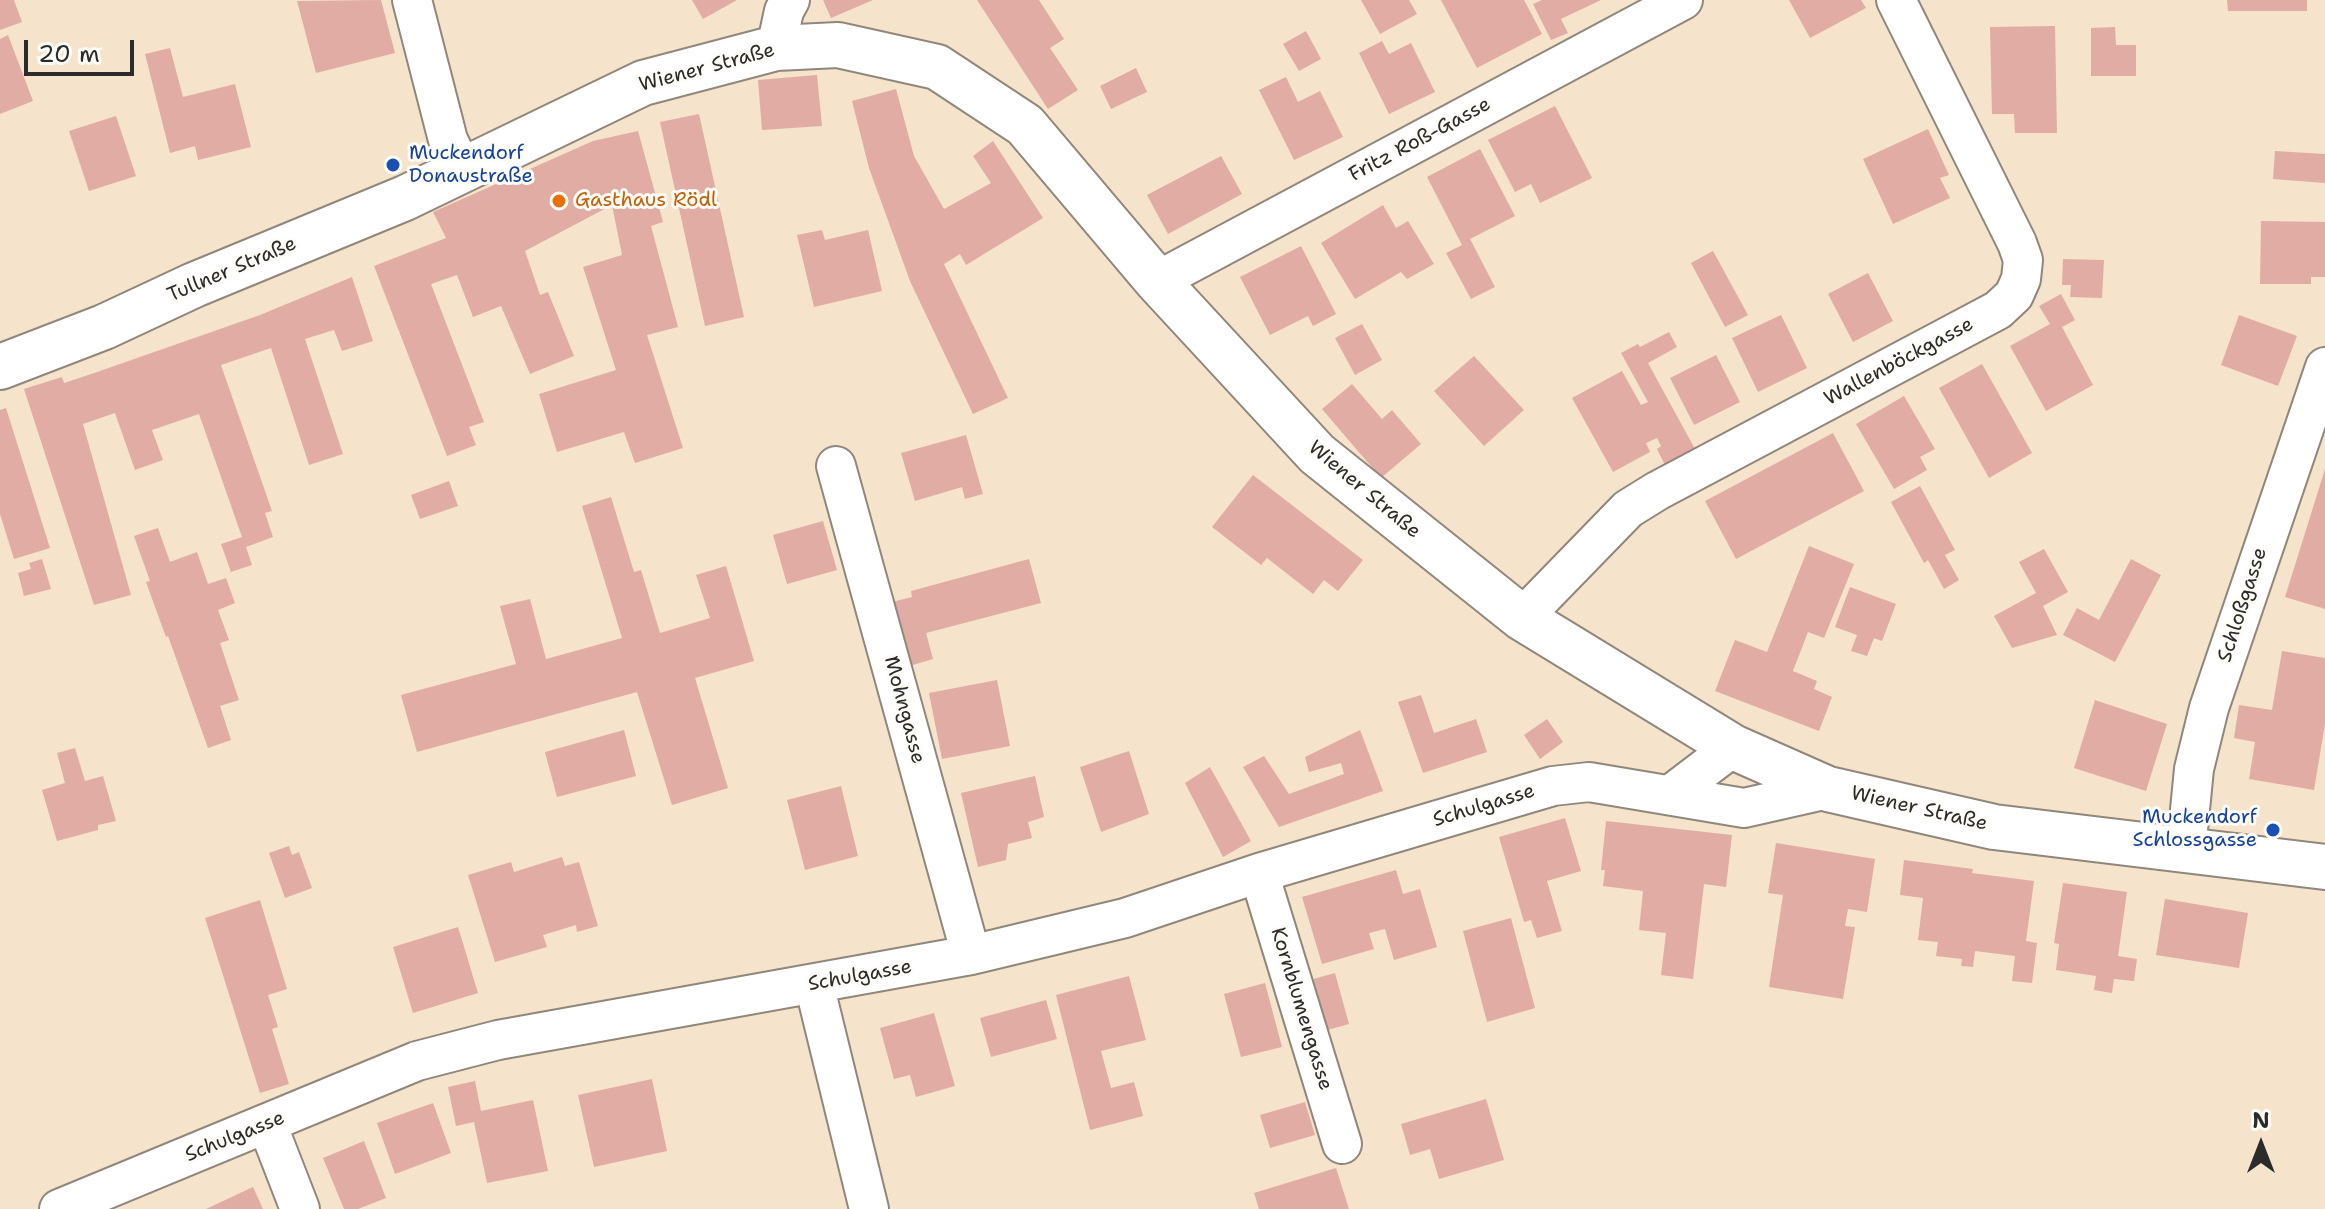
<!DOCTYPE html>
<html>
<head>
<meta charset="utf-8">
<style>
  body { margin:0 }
  #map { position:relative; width:2325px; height:1209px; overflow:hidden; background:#f5e3cb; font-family:"Shantell Sans",sans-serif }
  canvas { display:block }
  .north { position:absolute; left:2221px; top:1105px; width:80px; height:80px; -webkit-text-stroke:6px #fdfcf7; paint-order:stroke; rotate:0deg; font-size:22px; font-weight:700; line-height:32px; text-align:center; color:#2b2b2b }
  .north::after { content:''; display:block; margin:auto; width:28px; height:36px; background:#2b2b2b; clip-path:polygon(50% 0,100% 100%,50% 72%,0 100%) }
  .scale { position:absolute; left:24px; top:40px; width:110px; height:36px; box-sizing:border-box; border:4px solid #2b2b2b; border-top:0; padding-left:10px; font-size:24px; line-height:28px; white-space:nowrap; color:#2b2b2b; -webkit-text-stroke:6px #fdfcf7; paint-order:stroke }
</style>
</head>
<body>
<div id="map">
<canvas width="2325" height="1209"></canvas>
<div class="north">N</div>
<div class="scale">20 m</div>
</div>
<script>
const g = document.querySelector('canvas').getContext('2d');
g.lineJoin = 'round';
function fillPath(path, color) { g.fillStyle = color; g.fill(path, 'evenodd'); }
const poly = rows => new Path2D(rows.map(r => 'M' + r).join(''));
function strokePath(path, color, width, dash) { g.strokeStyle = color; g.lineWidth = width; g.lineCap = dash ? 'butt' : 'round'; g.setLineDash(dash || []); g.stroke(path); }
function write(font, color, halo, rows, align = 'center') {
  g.font = font + ' "Shantell Sans",sans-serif'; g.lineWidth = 6; g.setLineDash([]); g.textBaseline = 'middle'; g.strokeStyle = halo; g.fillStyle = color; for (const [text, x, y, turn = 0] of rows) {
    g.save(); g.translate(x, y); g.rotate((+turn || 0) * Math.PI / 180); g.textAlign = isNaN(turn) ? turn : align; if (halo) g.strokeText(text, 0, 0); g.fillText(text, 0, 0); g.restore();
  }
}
fillPath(poly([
  [0,0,14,0,22,22,0,30],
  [381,0,395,53,316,73,297,1],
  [692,0,737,0,703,19],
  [823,0,873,0,831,18],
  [977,0,1039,0,1064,39,1050,48,1078,90,1048,109],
  [1361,0,1409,0,1417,14,1380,34],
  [1441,0,1524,0,1542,34,1477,68],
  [1542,0,1601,0,1561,19,1568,33,1551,40,1533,4],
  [1789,0,1861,0,1866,8,1810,38],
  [2227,0,2307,0,2307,11,2228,11],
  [2055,26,2057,133,2015,133,2014,114,1992,114,1990,27],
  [2115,27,2116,45,2136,45,2136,76,2091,76,2091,28],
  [1306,31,1321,59,1299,71,1283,44],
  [8,35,33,101,0,114,0,39],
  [1382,41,1389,54,1411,43,1435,92,1389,114,1359,53],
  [170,48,183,97,235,84,251,147,198,160,195,146,170,153,145,54],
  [1136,68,1147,92,1111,109,1100,86],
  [817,75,822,126,762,130,758,80],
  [1286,77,1298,102,1320,91,1343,137,1294,160,1259,90],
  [896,89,914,156,944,209,991,183,973,156,993,141,1043,218,966,265,960,254,944,264,1008,398,973,414,910,281,869,168,852,101],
  [1555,106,1592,178,1540,203,1531,184,1515,192,1488,140],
  [699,114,744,317,705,326,660,122],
  [116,116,136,176,89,191,69,131],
  [1928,129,1949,175,1940,178,1950,198,1893,224,1863,159],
  [638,131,663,222,651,226,678,327,647,335,683,448,635,463,624,432,557,452,539,394,616,370,583,267,622,255,612,205,525,251,540,295,548,292,574,356,530,374,501,306,473,317,457,275,431,284,484,422,469,427,476,445,447,456,374,266,446,238,433,212,593,141],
  [1480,149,1515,216,1470,239,1495,287,1471,299,1446,253,1462,245,1427,177],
  [2275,151,2325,154,2325,183,2273,179],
  [1221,156,1242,194,1168,234,1147,195],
  [1383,205,1396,228,1408,221,1434,264,1407,279,1401,272,1355,299,1321,243],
  [2261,221,2325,222,2325,277,2311,277,2311,284,2260,284],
  [822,230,825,240,868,230,882,291,814,307,797,235],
  [1301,246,1336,314,1313,326,1308,316,1270,335,1240,277],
  [1713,251,1748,315,1725,327,1691,263],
  [2063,259,2104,260,2102,298,2070,297,2071,285,2062,285],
  [1868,273,1893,321,1853,342,1828,294],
  [352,277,373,341,342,351,334,330,305,339,343,454,309,465,271,348,221,365,272,511,265,513,273,537,246,547,252,565,231,572,221,544,242,537,199,414,152,430,163,460,135,470,115,413,83,424,131,595,94,605,24,389,62,377,64,383,100,371,260,315],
  [2061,294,2075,320,2062,327,2093,385,2046,411,2010,346,2050,324,2039,306],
  [1781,315,1807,368,1758,392,1732,338],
  [2239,315,2297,336,2278,386,2221,365],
  [1362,324,1382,360,1355,375,1335,338],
  [1669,332,1677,347,1648,363,1695,449,1665,465,1657,449,1661,446,1657,438,1646,443,1650,452,1613,472,1572,398,1622,371,1641,405,1648,402,1621,353,1638,344,1640,347],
  [1716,355,1740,402,1694,425,1670,378],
  [1474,356,1524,410,1484,446,1434,391],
  [1982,364,2032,453,1989,478,1939,388],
  [1352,384,1382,419,1392,410,1421,444,1381,478,1322,409],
  [1904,396,1935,449,1920,457,1927,470,1894,489,1856,424],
  [6,408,50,548,14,559,0,514,0,410],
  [1833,433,1864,491,1736,559,1705,501],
  [966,435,983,494,965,499,962,487,915,501,901,453],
  [2325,469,2325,609,2285,597],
  [1253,475,1363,560,1338,591,1324,580,1313,594,1267,558,1261,565,1212,527],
  [449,481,458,506,420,519,411,495],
  [1920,486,1955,550,1945,555,1959,580,1944,589,1928,560,1924,563,1891,502],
  [611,497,634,572,641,570,660,633,710,618,696,575,726,566,754,661,695,678,728,788,672,805,637,692,417,752,401,695,516,664,500,606,530,599,546,659,622,638,582,506],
  [823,521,837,570,787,584,773,535],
  [158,528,170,562,197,552,208,584,226,578,235,603,218,610,229,640,220,643,239,700,220,706,231,740,208,748,168,636,166,637,146,582,150,581,134,536],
  [1809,546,1854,564,1824,638,1808,632,1793,671,1817,681,1814,689,1832,697,1819,731,1715,691,1735,640,1767,652],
  [2044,549,2068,592,2043,606,2057,635,2012,648,1994,616,2036,593,2019,562],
  [42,559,51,589,24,596,18,573,31,569,29,563],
  [1029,559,1041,603,926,633,933,659,906,667,888,603,912,597,911,591],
  [2131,559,2161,575,2115,662,2063,635,2077,608,2099,620],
  [1850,587,1896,604,1882,641,1874,638,1867,656,1851,651,1857,635,1835,627],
  [2282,651,2325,658,2325,724,2314,790,2249,779,2255,742,2234,738,2239,705,2272,710],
  [997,680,1010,746,942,759,929,693],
  [1421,695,1434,733,1476,719,1487,752,1423,773,1398,702],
  [2095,700,2167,724,2146,791,2074,768],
  [1547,719,1563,742,1540,759,1524,735],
  [624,730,636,776,557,797,545,752],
  [1360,730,1383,791,1279,827,1243,767,1264,756,1289,794,1344,774,1341,763,1309,772,1305,757],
  [75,748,85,781,103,776,116,821,98,825,98,830,57,841,42,790,65,783,57,753],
  [1129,751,1149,814,1101,832,1080,767],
  [1210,767,1251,841,1223,857,1185,783],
  [1035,776,1044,817,1028,822,1032,838,1008,844,1006,860,978,867,961,793],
  [841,786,858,856,805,870,787,800],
  [1565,818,1581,871,1547,881,1562,931,1537,938,1531,920,1524,922,1499,837],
  [1606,821,1732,835,1726,887,1704,884,1693,979,1661,975,1666,933,1639,930,1643,891,1603,886,1605,870,1601,870],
  [1776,843,1875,859,1867,912,1848,909,1845,926,1855,927,1843,999,1769,987,1783,895,1768,893],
  [289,846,292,855,299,852,312,888,285,898,269,853],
  [562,857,565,866,579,862,598,926,577,932,576,925,543,935,547,947,495,962,468,875,511,862,514,872],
  [1904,860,1973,869,1972,873,2034,881,2026,941,2037,943,2032,983,2012,981,2015,956,1975,951,1973,967,1961,966,1962,959,1936,956,1938,942,1918,940,1923,898,1900,895],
  [1396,870,1403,894,1420,889,1437,947,1394,960,1385,929,1369,933,1374,949,1322,964,1302,897],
  [2063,883,2127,892,2118,956,2137,959,2134,981,2114,979,2112,993,2094,990,2096,976,2056,970,2059,944,2054,943],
  [2165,899,2248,913,2239,968,2156,955],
  [260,900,287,989,268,995,278,1027,272,1029,289,1084,260,1093,205,918],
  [1511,918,1535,1008,1487,1022,1463,931],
  [458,927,478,993,413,1013,393,947],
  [1335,973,1349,1024,1320,1032,1306,981],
  [1129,976,1146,1040,1101,1051,1111,1088,1134,1082,1143,1116,1090,1130,1056,995],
  [1265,983,1282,1047,1241,1057,1224,994],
  [1046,1000,1057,1039,991,1057,980,1018],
  [934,1013,955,1086,916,1097,910,1075,894,1079,880,1028],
  [652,1079,667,1151,594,1167,578,1095],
  [475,1081,481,1111,533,1100,548,1171,487,1183,474,1122,456,1126,448,1087],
  [1486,1099,1504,1160,1439,1179,1430,1149,1410,1155,1401,1124],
  [1305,1102,1315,1135,1270,1148,1260,1115],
  [433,1103,451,1153,395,1174,377,1123],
  [364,1141,386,1198,358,1209,344,1209,323,1158],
  [1336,1168,1349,1209,1259,1209,1254,1193],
  [253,1187,263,1209,206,1209]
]), '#e1aca4');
const minor = poly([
  [412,0,448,140,463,171],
  [776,48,784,11,790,0],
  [1157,281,1683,0],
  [836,466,971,955],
  [1522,618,1628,509,1657,491,1998,310,2014,295,2021,279,2023,260,2017,243,1896,0],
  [1670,795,1733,747],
  [2186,850,2194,769,2209,708,2325,367],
  [1259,873,1342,1144],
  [814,984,869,1209],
  [267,1124,300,1209],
  [59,1209,417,1061,498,1040,971,955,1125,918,1259,873,1553,786,1589,782,1744,808,1828,789]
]);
const major = poly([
  [0,367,104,327,194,285,405,198,643,83,776,48,838,45,937,67,1025,125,1157,281,1317,454,1522,618,1733,747,1828,789,1994,827,2325,867]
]);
strokePath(minor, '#90877b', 42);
strokePath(major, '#90877b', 48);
strokePath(minor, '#fff', 38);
strokePath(major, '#fff', 44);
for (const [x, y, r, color] of [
  [393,165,8,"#1a4fb4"],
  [559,201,8,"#e8710a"],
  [2273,830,8,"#1a4fb4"]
]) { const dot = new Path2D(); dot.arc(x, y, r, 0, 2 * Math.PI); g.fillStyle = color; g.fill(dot); strokePath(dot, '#fdfcf7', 3); }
write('20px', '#2b2b2b', '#fdfcf7', [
  ["Wiener Straße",707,68,-15],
  ["Fritz Roß-Gasse",1420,140,-28],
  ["Tullner Straße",232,270,-23],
  ["Wallenböckgasse",1899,362,-28],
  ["Wiener Straße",1364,490,40],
  ["Schloßgasse",2243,605,-72],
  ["Mohngasse",904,710,75],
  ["Schulgasse",1484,806,-17],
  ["Wiener Straße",1919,809,13],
  ["Schulgasse",860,976,-10],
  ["Kornblumengasse",1301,1009,73],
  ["Schulgasse",235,1137,-22]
]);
write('20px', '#164399', '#fdfcf7', [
  ["Muckendorf",409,154],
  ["Donaustraße",409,177],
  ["Muckendorf",2257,818,"right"],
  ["Schlossgasse",2257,841,"right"]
], 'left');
write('20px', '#c56008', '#fdfcf7', [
  ["Gasthaus Rödl",575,201]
], 'left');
</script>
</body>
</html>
